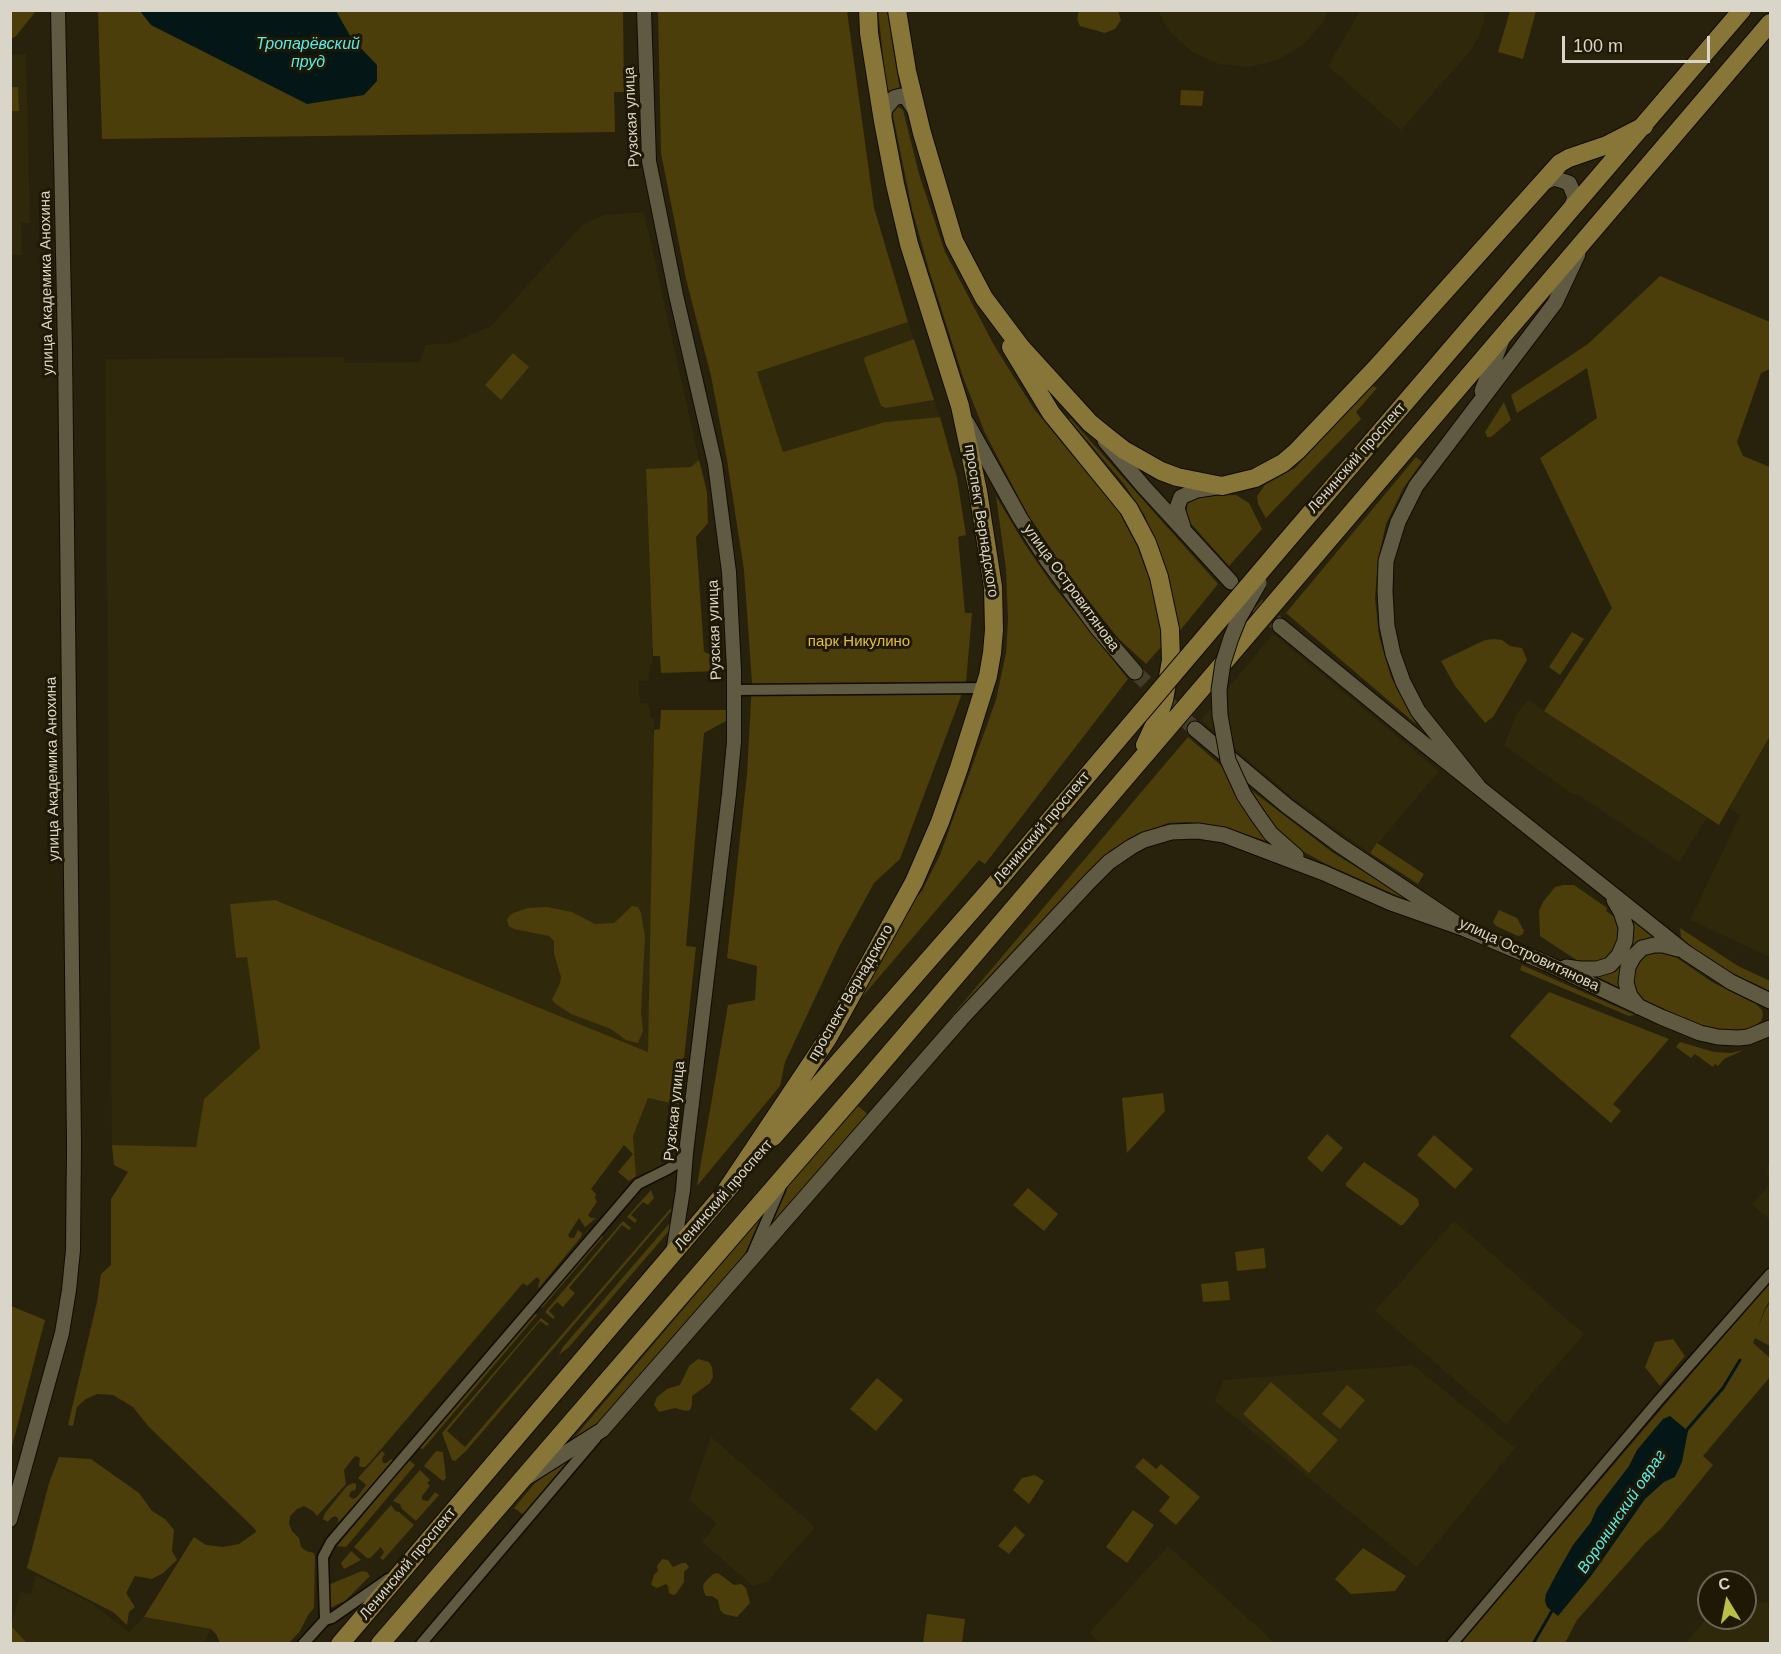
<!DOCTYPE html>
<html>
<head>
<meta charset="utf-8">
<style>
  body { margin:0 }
  #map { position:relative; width:1781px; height:1654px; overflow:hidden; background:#28220d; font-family:Arial,sans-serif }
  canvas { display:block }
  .frame { position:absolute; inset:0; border:12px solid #d9d5c9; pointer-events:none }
  .north { position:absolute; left:1697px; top:1570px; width:60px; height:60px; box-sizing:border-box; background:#1e1805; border:2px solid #696453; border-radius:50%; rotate:350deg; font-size:16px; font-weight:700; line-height:24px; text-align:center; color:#d9d5c9 }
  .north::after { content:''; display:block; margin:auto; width:21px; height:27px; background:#bac045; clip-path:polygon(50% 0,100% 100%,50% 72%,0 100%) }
  .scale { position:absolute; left:1562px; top:36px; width:148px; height:27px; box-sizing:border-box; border:3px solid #d9d5c9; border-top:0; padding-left:8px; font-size:18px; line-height:21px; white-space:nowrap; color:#d9d5c9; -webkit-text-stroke:4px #1e1805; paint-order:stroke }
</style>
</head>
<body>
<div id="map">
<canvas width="1781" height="1654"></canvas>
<div class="frame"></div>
<div class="north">С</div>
<div class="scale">100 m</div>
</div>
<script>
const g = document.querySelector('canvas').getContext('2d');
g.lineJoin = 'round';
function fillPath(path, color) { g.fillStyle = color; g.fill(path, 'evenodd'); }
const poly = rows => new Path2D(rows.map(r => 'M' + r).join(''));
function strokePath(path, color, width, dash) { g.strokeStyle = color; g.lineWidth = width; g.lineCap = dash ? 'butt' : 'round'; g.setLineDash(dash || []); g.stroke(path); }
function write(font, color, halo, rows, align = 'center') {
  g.font = font + ' Arial,sans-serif'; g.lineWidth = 6; g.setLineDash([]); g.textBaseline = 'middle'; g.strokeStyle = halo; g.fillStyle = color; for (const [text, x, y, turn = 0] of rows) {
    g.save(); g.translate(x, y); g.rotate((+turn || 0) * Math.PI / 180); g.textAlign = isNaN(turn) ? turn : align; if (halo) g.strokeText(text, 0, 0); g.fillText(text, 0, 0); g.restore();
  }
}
fillPath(poly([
  [1158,11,1327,11,1324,21,1304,44,1278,60,1249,67,1219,64,1192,52,1170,32],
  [1360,11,1485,11,1484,22,1478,38,1471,50,1401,130,1328,66],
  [26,54,30,223,21,223,22,255,11,255,10,55],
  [644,212,699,460,691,467,646,469,653,664,650,665,648,681,639,681,640,703,648,703,651,717,654,718,654,730,649,1052,275,900,231,904,236,958,247,957,260,1048,204,1099,196,1147,112,1145,105,359,343,357,345,363,420,362,426,345,452,343,491,326,583,224,604,215],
  [908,322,940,417,885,422,783,452,757,372],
  [1273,634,1439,771,1370,853,1293,798,1201,720],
  [1528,700,1707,818,1679,862,1577,794,1572,794,1504,745,1517,713],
  [1770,736,1770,957,1690,920,1740,815,1729,808],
  [648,1098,679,1105,674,1157,664,1166,636,1176,633,1136],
  [1770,1163,1770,1220,1752,1204,1769,1185,1767,1167],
  [1454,1221,1584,1334,1506,1424,1375,1311],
  [1413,1365,1515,1448,1417,1567,1215,1401,1224,1380],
  [711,1437,815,1527,768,1581,753,1586,702,1542,717,1524,689,1500],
  [1168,1546,1186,1562,1275,1643,1101,1643,1089,1633],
  [35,1575,91,1603,129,1632,144,1617,211,1629,204,1643,27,1644,11,1626,20,1592,31,1594],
  [1770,1602,1770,1643,1685,1643,1709,1616,1709,1618,1745,1618,1745,1604]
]), '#30280b');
fillPath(poly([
  [11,10,36,11,16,36,11,39],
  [98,11,623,11,624,92,614,92,615,132,102,139],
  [658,11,847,11,874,208,908,322,757,372,783,452,885,422,940,417,957,478,966,535,958,537,965,613,972,613,966,683,900,859,874,883,839,947,785,1062,780,1086,697,1186,728,1005,755,1000,757,966,727,958,747,774,752,683,744,570,727,460,711,376,686,279,661,153],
  [878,11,887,11,900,90,887,91],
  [1118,11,1121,20,1115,29,1105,33,1080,26,1077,19,1079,11],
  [1510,11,1536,11,1523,59,1498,52],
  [11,87,18,87,19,111,11,111],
  [1181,90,1204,91,1202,106,1180,105],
  [897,106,903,110,919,174,945,252,995,347,1034,409,1119,512,1137,546,1153,589,1160,624,1161,647,1146,664,1118,638,1069,576,1028,515,985,433,963,377,929,270,912,209,892,111],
  [1660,276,1770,322,1770,369,1761,373,1737,442,1743,456,1770,467,1770,736,1719,825,1544,711,1612,608,1540,458,1597,418,1587,368,1517,413,1511,395,1588,344],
  [914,339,934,400,886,408,881,406,864,360,865,357],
  [513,353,529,367,501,400,485,385],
  [1371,385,1377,388,1356,412,1361,419,1266,518,1258,504,1257,496,1265,485,1295,468],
  [1504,402,1511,420,1491,437,1487,437,1485,432],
  [1070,418,1218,584,1178,633,1169,582,1145,516,1124,484,1069,419],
  [1416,457,1422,462,1404,487,1386,524,1378,559,1375,598,1379,636,1391,677,1416,724,1286,613],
  [699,460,707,492,708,523,696,537,704,652,721,658,720,671,661,673,660,656,653,656,646,469,691,467],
  [1236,495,1249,503,1262,529,1229,566,1185,517,1188,503,1197,496],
  [996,496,1024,543,1052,584,1128,679,985,864,979,860,863,996,861,995,913,901,922,891,940,855,996,700,1006,653,1008,620,1006,569],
  [1572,632,1584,639,1560,675,1549,667],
  [1494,639,1502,640,1510,646,1522,648,1527,660,1493,717,1485,723,1455,686,1441,661,1485,640],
  [661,710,726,710,726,721,704,733,686,946,696,947,679,1105,648,1098,633,1136,636,1176,629,1181,618,1172,633,1154,624,1145,591,1189,596,1194,595,1198,597,1202,588,1215,591,1218,596,1218,585,1227,579,1218,568,1235,570,1238,574,1238,578,1230,582,1233,581,1237,539,1288,538,1286,540,1280,537,1277,527,1286,523,1283,370,1462,365,1467,361,1467,359,1466,360,1458,356,1456,354,1457,344,1470,346,1484,317,1516,313,1511,304,1506,297,1509,290,1516,289,1524,292,1531,299,1538,301,1547,306,1551,314,1553,315,1557,314,1608,308,1615,300,1631,289,1643,220,1643,216,1634,211,1629,144,1617,194,1537,206,1545,223,1547,239,1544,256,1532,255,1529,148,1426,133,1407,113,1395,97,1394,86,1399,77,1407,73,1426,68,1425,97,1302,101,1274,111,1265,111,1199,128,1172,114,1165,112,1145,196,1147,204,1099,260,1048,247,957,236,958,230,904,275,900,648,1052,654,730,660,729],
  [1188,737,1224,768,1234,793,1269,842,1227,828,1188,822,1168,823,1129,839,1111,850,1085,876,954,1020,951,1017],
  [1251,790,1332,852,1416,904,1326,864,1297,848,1279,832],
  [1377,843,1424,874,1418,884,1370,853],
  [1563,885,1574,885,1607,908,1606,911,1616,918,1619,925,1618,943,1610,955,1601,960,1592,963,1581,963,1540,936,1539,911,1543,902,1555,887],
  [632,906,638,907,641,913,645,937,641,1012,643,1031,638,1043,626,1040,611,1029,571,1014,556,1004,552,1000,560,983,561,977,554,954,554,941,549,936,514,929,509,926,507,920,510,915,516,912,528,908,547,907,572,912,595,924,614,923],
  [1499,910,1517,918,1524,931,1522,935,1518,936,1496,926,1493,922],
  [1633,921,1656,939,1649,941,1622,989,1598,977,1610,972,1630,952,1633,933],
  [1680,928,1738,966,1770,981,1770,991,1726,970,1707,958,1688,945,1681,937],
  [1667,951,1712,982,1756,1004,1762,1010,1763,1015,1761,1021,1753,1027,1743,1030,1717,1030,1703,1027,1640,998,1632,987,1631,977,1644,952],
  [1522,965,1635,1015,1629,1016,1520,970],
  [1549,992,1669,1039,1613,1104,1621,1111,1611,1123,1510,1036],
  [1680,1042,1714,1052,1731,1053,1744,1050,1724,1059,1718,1066,1715,1064,1713,1067,1695,1054,1691,1058,1676,1047],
  [1163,1093,1165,1111,1127,1153,1122,1098],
  [858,1106,871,1117,762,1241,790,1183],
  [1327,1134,1343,1148,1322,1172,1307,1158],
  [1434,1135,1473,1169,1455,1189,1417,1155],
  [1364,1162,1418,1199,1419,1205,1403,1225,1400,1225,1346,1186,1346,1183],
  [1028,1188,1058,1214,1044,1231,1013,1205],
  [651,1190,654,1198,648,1205,643,1202,631,1215,637,1220,635,1223,627,1217],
  [670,1209,672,1210,466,1451,455,1461,452,1460,442,1433,541,1318,549,1324,547,1326,540,1321,447,1431,465,1447],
  [763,1215,764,1217,744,1255,733,1271,603,1423,568,1445],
  [675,1217,669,1231,569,1347,559,1355,563,1347],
  [623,1221,631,1228,629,1230,622,1225,569,1288,575,1293,563,1307,557,1302,549,1311,555,1317,553,1319,545,1312],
  [601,1233,603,1237,542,1308,540,1306],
  [1264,1248,1266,1268,1237,1271,1235,1252],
  [1228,1281,1230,1300,1203,1302,1201,1284],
  [1770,1282,1770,1300,1764,1310,1758,1328,1765,1310,1770,1303,1770,1346,1755,1338,1753,1343,1770,1358,1770,1377,1703,1456,1713,1465,1661,1529,1646,1542,1577,1620,1565,1643,1460,1644],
  [11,1306,45,1320,11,1450],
  [534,1313,537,1315,423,1449,419,1448],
  [1673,1339,1685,1356,1660,1386,1645,1367,1655,1342],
  [698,1359,709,1362,712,1367,713,1377,710,1383,692,1396,692,1405,690,1410,686,1411,675,1408,659,1412,654,1405,657,1397,667,1389,680,1385,689,1366],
  [877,1378,903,1400,876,1431,850,1409],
  [1271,1382,1338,1440,1309,1473,1243,1414],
  [1347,1385,1365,1400,1340,1429,1322,1414],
  [382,1451,385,1454,382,1458,383,1463,386,1463,391,1459,395,1461,334,1527,338,1522,338,1518,335,1516,331,1518,328,1522,323,1519,325,1513,347,1486,353,1483,356,1484,356,1487,355,1490,351,1491,349,1496,353,1499,357,1497,366,1485,358,1478],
  [436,1451,443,1452,446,1478,443,1481,424,1466],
  [59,1457,91,1459,139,1493,152,1511,165,1519,174,1530,172,1551,177,1560,163,1573,152,1579,135,1576,126,1593,135,1607,129,1612,127,1625,113,1612,27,1568,49,1483],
  [1143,1458,1156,1469,1161,1464,1200,1497,1176,1525,1159,1511,1170,1497,1135,1467],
  [566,1459,569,1459,570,1462,524,1515,514,1508,535,1483],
  [409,1460,415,1465,346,1547,337,1546],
  [420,1470,430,1480,427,1483,430,1486,422,1496,422,1500,428,1501,435,1492,439,1495,416,1521,402,1509,400,1504,393,1501],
  [1035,1475,1044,1481,1029,1504,1013,1490,1022,1478],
  [391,1505,395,1511,399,1512,414,1525,383,1560,380,1558,384,1552,381,1547,370,1558,367,1558,354,1547],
  [1133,1510,1154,1525,1127,1563,1106,1547],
  [1015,1526,1025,1535,1009,1554,998,1546],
  [1363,1548,1406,1576,1395,1591,1351,1594,1335,1579],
  [351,1551,361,1560,344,1569,341,1563],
  [662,1559,668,1560,673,1567,682,1563,686,1563,689,1567,684,1572,684,1582,676,1594,673,1595,669,1593,668,1586,666,1584,657,1588,651,1585,654,1575,658,1571,657,1566],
  [362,1571,367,1572,370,1576,345,1601,330,1608,328,1585],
  [718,1573,734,1585,741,1584,746,1588,750,1603,737,1617,724,1614,720,1610,718,1600,712,1596,706,1596,704,1592,703,1586,705,1582,713,1574],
  [927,1614,965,1619,962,1643,923,1643],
  [11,1626,27,1643,11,1643]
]), '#4b3e0a');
fillPath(poly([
  [140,11,336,11,352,39,377,65,377,81,364,95,307,104,151,25],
  [1670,1416,1688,1431,1682,1462,1675,1477,1664,1482,1645,1499,1591,1576,1558,1616,1547,1607,1545,1601,1546,1594,1557,1573,1573,1545,1591,1522,1597,1508,1629,1466,1637,1450,1663,1419]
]), '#051616');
strokePath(poly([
  [1685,1432,1723,1388,1740,1360],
  [1533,1644,1553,1609]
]), '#051616', 3);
strokePath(poly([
  [1240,590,1280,626],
  [1135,672,1195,729]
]), '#433d29', 15, [15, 8]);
const minor = poly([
  [734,690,985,688],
  [753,1252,780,1189],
  [325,1620,323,1557,331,1542,638,1184,668,1169,678,1163,686,1153],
  [303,1644,325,1620,332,1618,388,1579],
  [421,1644,596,1438],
  [1452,1644,1658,1401,1770,1274]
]);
const tertiary = poly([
  [644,10,649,161,676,295,715,464,729,572,734,670,734,742,729,794,686,1153,683,1190,673,1253],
  [10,1520,62,1333,69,1290,73,1250,74,1144,65,351,58,10]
]);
const secondary = poly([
  [883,120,885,109,894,98,901,96,907,98,917,113],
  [1540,184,1554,178,1569,183,1575,197,1570,211],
  [1482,391,1502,340],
  [967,423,1020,518,1047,560,1098,629,1135,672],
  [1105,441,1143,486,1231,582],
  [1183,527,1177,508,1181,497,1197,490,1217,487],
  [1280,626,1413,735,1685,952,1731,982,1770,1001],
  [1195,729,1287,806,1338,844,1465,929,1546,963,1661,1017,1700,1033,1718,1037,1738,1038,1748,1037,1770,1028],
  [1478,786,1418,711,1403,682,1393,654,1387,626,1385,592,1386,561,1398,522,1416,486,1555,303,1578,254],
  [1258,816,1271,834,1296,856],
  [1566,967,1580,969,1597,969,1610,965,1619,955,1625,941,1626,927,1621,912,1614,900],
  [1639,1007,1630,996,1626,983,1628,967,1634,956,1642,948,1654,945,1663,945,1678,949],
  [529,1476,602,1430,961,1019,1090,881,1109,862,1131,847,1144,840,1171,832,1198,831,1224,835,1324,873,1391,903,1465,929]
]);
const primary = poly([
  [897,10,907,71,922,133,954,241,984,298,1020,346,1090,423,1106,436,1124,450,1161,471,1177,477,1222,486,1255,478,1283,463,1297,451,1375,369,1560,163,1569,158,1607,145,1644,126],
  [1011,347,1051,413,1129,509,1147,543,1159,577,1170,629,1171,660,1164,700,1158,717,1145,745],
  [1283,545,1742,10],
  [773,1137,1003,875],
  [725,1192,828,1038,914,882,940,822,959,768,988,676,992,653,994,630,993,587,978,491,960,406,909,244,895,184,883,121,869,33,868,10],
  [340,1644,733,1183],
  [380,1644,868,1079,1770,23]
]);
strokePath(minor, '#100b00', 13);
strokePath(tertiary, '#100b00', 16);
strokePath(secondary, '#100b00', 17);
strokePath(primary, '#100b00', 20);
strokePath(minor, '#605a43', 10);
strokePath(tertiary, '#605a43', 14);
strokePath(secondary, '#605a43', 15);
strokePath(primary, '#877637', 18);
const secondaryBridge = poly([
  [1258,816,1244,795,1228,760,1220,715,1219,690,1223,663,1231,638,1239,618,1259,583]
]);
const primaryBridge = poly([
  [1003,875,1283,545]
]);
strokePath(secondaryBridge, '#100b00', 17, []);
strokePath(primaryBridge, '#100b00', 20, []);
strokePath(secondaryBridge, '#605a43', 15);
strokePath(primaryBridge, '#877637', 18);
write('15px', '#d9d5c9', '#1e1805', [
  ["Рузская улица",632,117,-93],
  ["улица Академика Анохина",47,283,-91],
  ["Ленинский проспект",1357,458,-49],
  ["проспект Вернадского",981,521,81],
  ["улица Островитянова",1071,588,54],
  ["Рузская улица",715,630,-92],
  ["улица Академика Анохина",53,769,-91],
  ["Ленинский проспект",1042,828,-50],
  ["улица Островитянова",1529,955,25],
  ["проспект Вернадского",851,993,-60],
  ["Рузская улица",675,1111,-84],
  ["Ленинский проспект",724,1195,-49],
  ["Ленинский проспект",408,1564,-50]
]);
write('15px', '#e5c033', '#1e1805', [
  ["парк Никулино",859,642]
]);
write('italic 16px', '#59eaea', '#1e1805', [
  ["Тропарёвский",308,45],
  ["пруд",308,63],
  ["Воронинский овраг",1622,1512,-56]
]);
</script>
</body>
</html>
